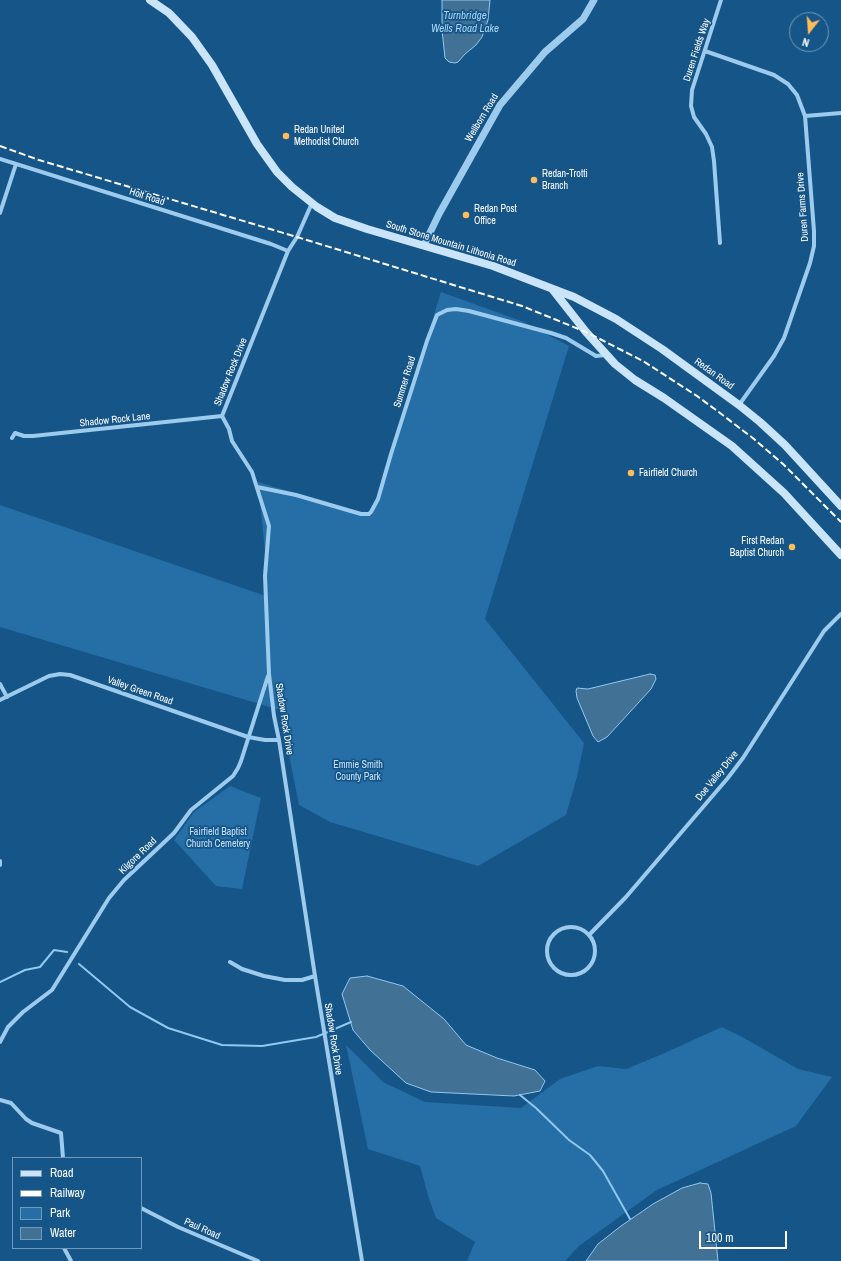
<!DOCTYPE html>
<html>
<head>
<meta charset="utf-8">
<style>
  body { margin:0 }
  #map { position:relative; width:841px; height:1261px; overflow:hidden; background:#165588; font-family:"Archivo Narrow",sans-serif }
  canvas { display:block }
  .legend { position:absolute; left:12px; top:1157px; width:130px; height:92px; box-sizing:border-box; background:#165588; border:1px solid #7399b8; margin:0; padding:5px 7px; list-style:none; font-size:12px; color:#fff }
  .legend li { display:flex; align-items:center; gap:8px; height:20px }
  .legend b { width:20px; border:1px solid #7399b8 }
  .north { position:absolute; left:789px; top:12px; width:40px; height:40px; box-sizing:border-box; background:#165588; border:1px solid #7399b8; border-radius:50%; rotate:197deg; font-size:11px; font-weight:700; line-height:16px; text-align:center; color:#fff }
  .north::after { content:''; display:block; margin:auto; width:14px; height:18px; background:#ffbc5a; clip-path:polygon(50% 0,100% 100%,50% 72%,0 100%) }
  .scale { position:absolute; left:699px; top:1231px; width:88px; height:18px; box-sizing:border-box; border:2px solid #fff; border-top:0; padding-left:5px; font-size:12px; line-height:14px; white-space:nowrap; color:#fff; -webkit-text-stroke:3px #165588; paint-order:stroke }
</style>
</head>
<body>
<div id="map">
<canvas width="841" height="1261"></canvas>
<ul class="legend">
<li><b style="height:5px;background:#cae4fa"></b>Road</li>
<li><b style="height:5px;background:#fff"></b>Railway</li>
<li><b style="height:11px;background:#256ea6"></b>Park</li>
<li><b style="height:11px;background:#427196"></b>Water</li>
</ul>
<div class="north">N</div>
<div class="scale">100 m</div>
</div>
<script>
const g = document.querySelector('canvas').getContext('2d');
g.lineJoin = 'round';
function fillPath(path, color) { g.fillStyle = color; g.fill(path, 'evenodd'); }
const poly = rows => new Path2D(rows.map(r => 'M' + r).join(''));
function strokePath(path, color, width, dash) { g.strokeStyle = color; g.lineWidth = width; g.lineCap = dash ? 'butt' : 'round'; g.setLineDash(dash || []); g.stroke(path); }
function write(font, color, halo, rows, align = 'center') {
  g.font = font + ' "Archivo Narrow",sans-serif'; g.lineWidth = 3.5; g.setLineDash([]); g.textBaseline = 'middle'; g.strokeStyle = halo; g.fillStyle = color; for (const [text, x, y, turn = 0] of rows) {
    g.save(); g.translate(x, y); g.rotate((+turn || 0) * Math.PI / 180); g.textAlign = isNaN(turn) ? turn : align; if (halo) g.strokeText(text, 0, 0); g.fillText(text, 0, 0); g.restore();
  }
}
fillPath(poly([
  [441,292,524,322,569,346,485,619,584,743,577,777,566,815,478,866,330,822,299,805,280,710,0,627,0,505,266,596,266,561,258,482,372,516],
  [230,786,261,798,242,889,216,886,174,840,194,812],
  [722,1027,744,1038,798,1069,832,1077,796,1126,657,1190,579,1246,565,1261,467,1261,475,1242,436,1218,429,1199,420,1166,368,1149,346,1045,383,1082,425,1102,521,1108,560,1079,598,1066,626,1069,660,1055]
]), '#256ea6');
const water = poly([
  [442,0,490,0,488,20,482,37,476,45,465,54,458,62,455,63,449,62,445,58,442,30,442,0],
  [650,674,655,675,656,679,651,689,607,737,598,742,593,736,577,698,576,691,577,688,588,689,650,674],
  [367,976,403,986,444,1019,466,1045,497,1058,535,1070,545,1081,540,1091,514,1096,431,1092,406,1083,370,1050,353,1030,342,994,350,978,367,976],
  [700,1183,708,1184,711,1193,718,1261,586,1261,598,1244,621,1226,653,1204,682,1188,700,1183]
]);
fillPath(water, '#427196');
strokePath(water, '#8fc8f1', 1);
strokePath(poly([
  [79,964,130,1007,168,1028,222,1045,262,1046,316,1037,351,1022],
  [0,982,25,970,40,967,54,950,67,952],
  [520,1095,536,1108,569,1140,590,1155,603,1171,630,1219]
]), '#8fc8f1', 2);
strokePath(poly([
  [705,51,774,75,788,84,797,95,805,116,814,231,814,246,810,263,784,338,774,356,739,405],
  [805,116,841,113],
  [0,159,271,244,288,251],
  [312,203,297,237,288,251,222,416,229,429,232,441,252,472,269,526,265,576,269,674,274,716,279,740,315,976,362,1261],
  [0,213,16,164],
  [720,243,714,161,712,147,706,134,694,117,691,106,692,90,721,0],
  [12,438,15,433,24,436,33,436,222,416],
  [257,487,296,495,361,514,369,514,371,512,378,499,391,454,427,341,437,315,447,310,456,309,469,311,551,333,566,338,596,356,606,355],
  [0,684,7,697],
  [0,700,49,676,60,674,70,675,248,737,265,740,279,740],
  [0,861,0,865],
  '547 951a24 24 0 1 1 48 0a24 24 0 1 1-48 0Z',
  [589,935,626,897,727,779,743,758,824,631,841,614],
  [230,962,242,969,264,976,285,980,302,980,315,976],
  [0,1042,8,1027,23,1012,52,990,109,898,124,880,174,833,191,810,233,776,238,768,241,761,268,676],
  [0,1100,11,1103,26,1119,32,1123,61,1133,63,1158],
  [141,1208,178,1227,258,1261],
  [64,1248,71,1261]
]), '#9dcbee', 4);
strokePath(poly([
  [424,245,439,214,500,105,545,52,583,19,594,0]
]), '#9dcbee', 7);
strokePath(poly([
  [150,0,169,13,192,37,212,65,257,144,277,172,292,187,317,207,335,218,367,229,493,266,574,297,616,319,662,349,739,405,760,422,785,445,841,506],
  [553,290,586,332,615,364,635,380,664,398,732,446,784,493,841,555]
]), '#cae4fa', 8);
strokePath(poly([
  [0,146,39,160,297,237,522,306,586,332,643,361,697,396,720,413,754,439,783,464,841,522]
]), '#fff', 2, [7, 3]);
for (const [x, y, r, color] of [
  [286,136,4,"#ffbc5a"],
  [534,180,4,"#ffbc5a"],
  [466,215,4,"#ffbc5a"],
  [631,473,4,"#ffbc5a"],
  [792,547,4,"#ffbc5a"]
]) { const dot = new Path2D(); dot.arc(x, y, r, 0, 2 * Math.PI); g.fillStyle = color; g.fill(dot); strokePath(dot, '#165588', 1.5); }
write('10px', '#fff', '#165588', [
  ["Duren Fields Way",697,50,-72],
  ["Wellborn Road",482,118,-59],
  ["Holt Road",147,197,18],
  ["Duren Farms Drive",803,207,-94],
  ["South Stone Mountain Lithonia Road",451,244,17],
  ["Shadow Rock Drive",231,372,-68],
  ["Redan Road",714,374,36],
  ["Summer Road",405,382,-73],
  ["Shadow Rock Lane",115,420,-6],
  ["Valley Green Road",140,691,19],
  ["Shadow Rock Drive",284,719,81],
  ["Doe Valley Drive",717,776,-51],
  ["Kilgore Road",138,856,-44],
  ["Shadow Rock Drive",333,1039,81],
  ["Paul Road",202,1229,24]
]);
write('10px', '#fff', '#165588', [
  ["Redan United",294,130],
  ["Methodist Church",294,142],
  ["Redan-Trotti",542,174],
  ["Branch",542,186],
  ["Redan Post",474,209],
  ["Office",474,221],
  ["Fairfield Church",639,473],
  ["First Redan",784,541,"right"],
  ["Baptist Church",784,553,"right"]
], 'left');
write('10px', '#c3e2fa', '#165588', [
  ["Emmie Smith",358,765],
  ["County Park",358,777],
  ["Fairfield Baptist",218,832],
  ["Church Cemetery",218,844]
]);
write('italic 11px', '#a8d5f6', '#165588', [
  ["Turnbridge",465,16],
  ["Wells Road Lake",465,29]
]);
</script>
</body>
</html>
